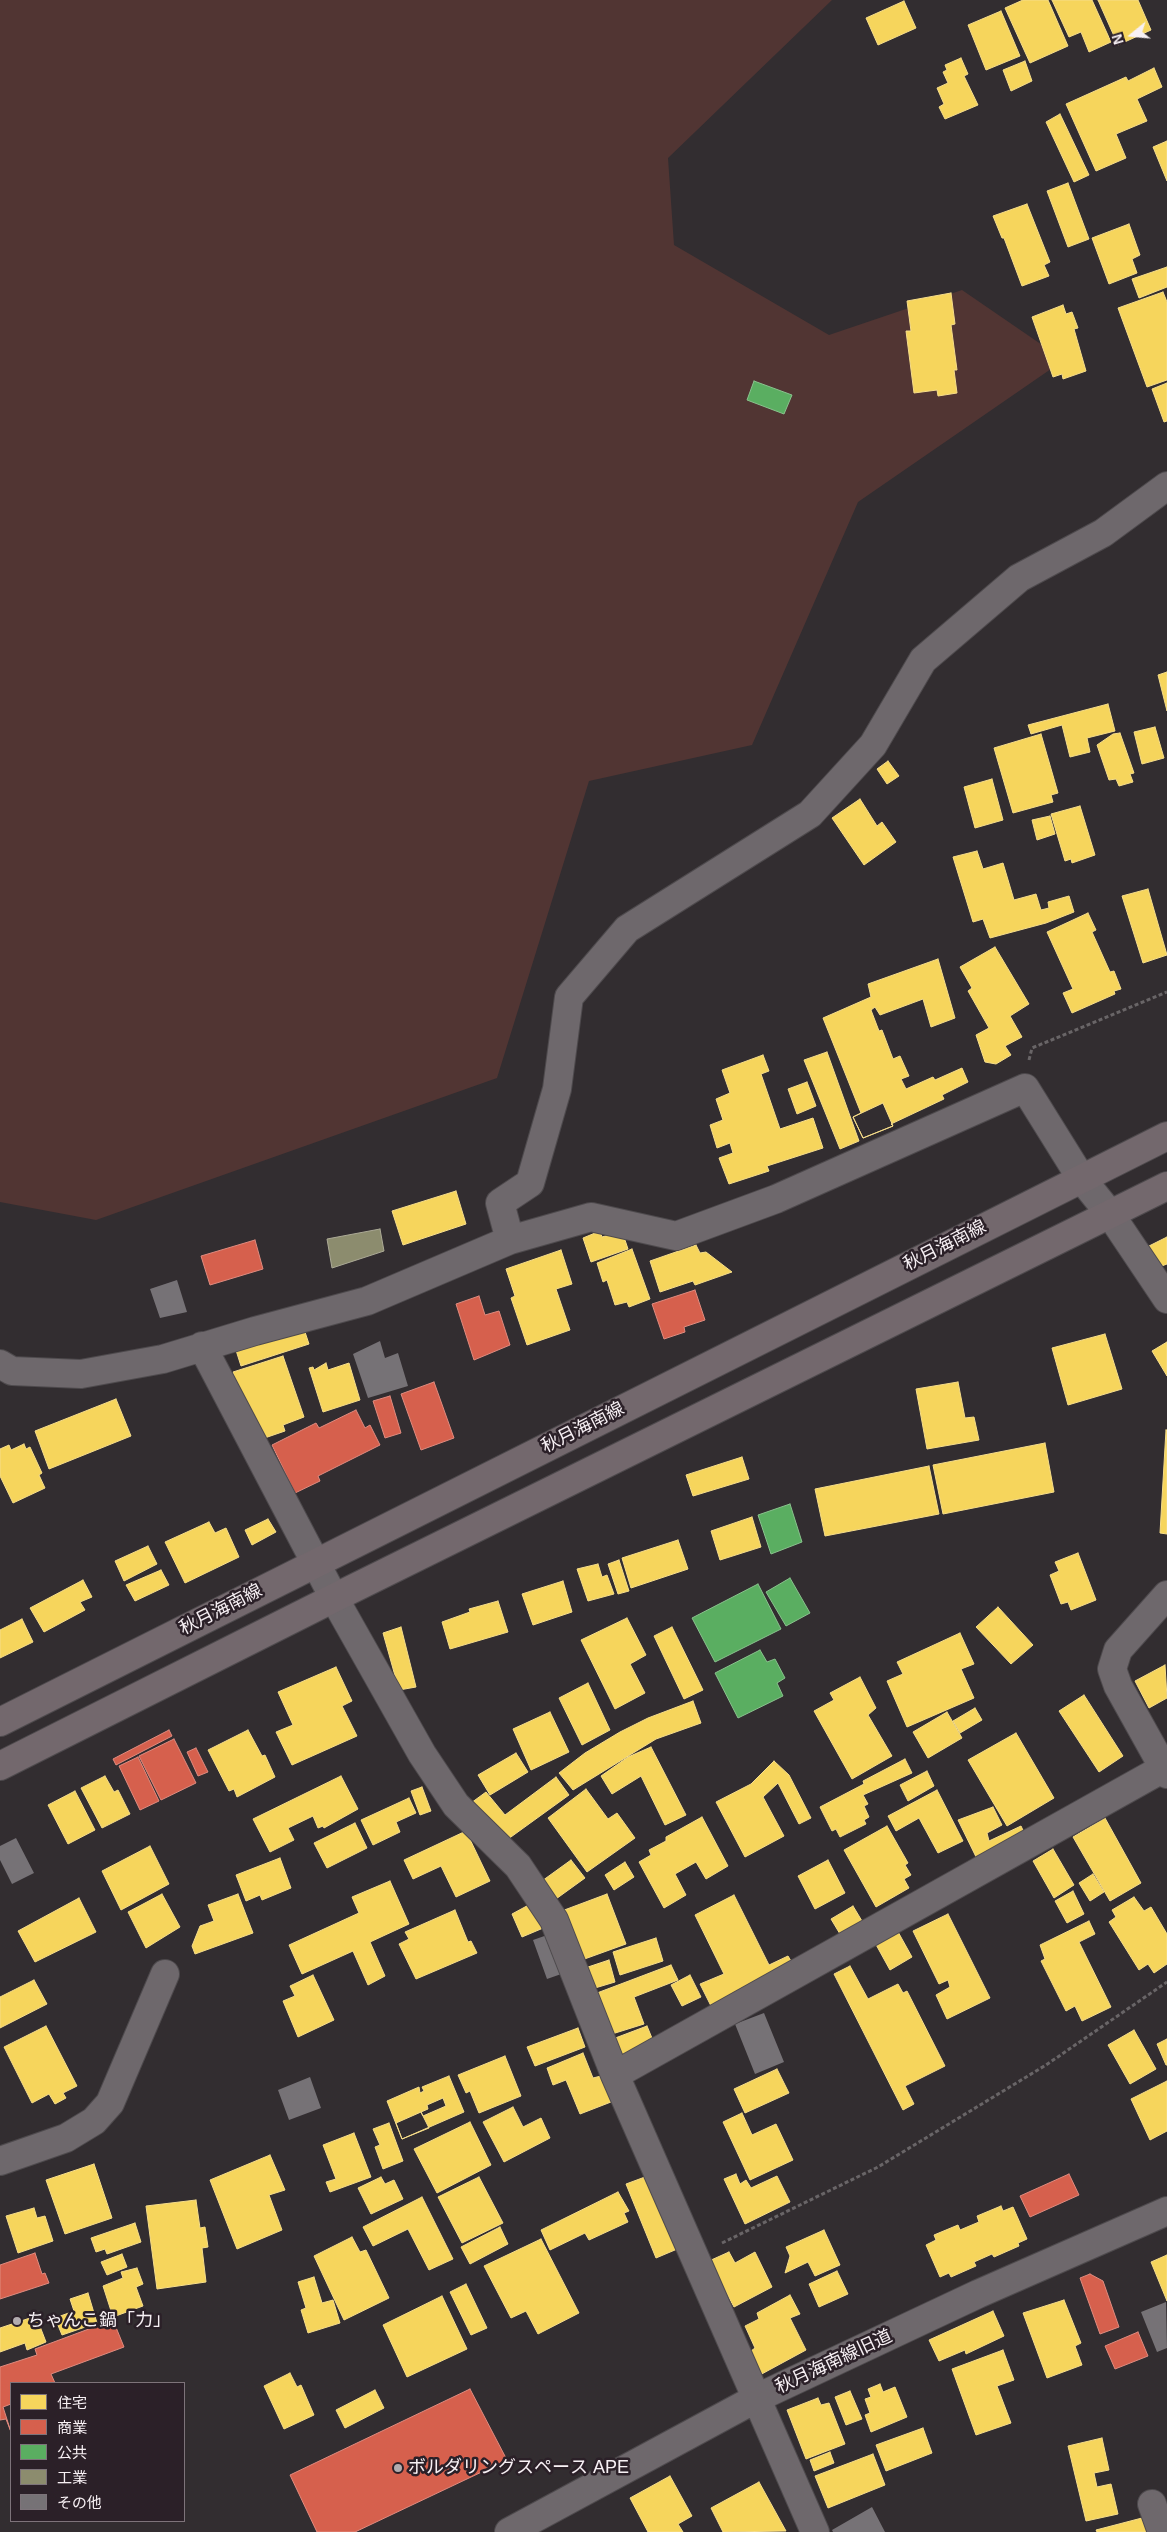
<!DOCTYPE html>
<html>
<head>
<meta charset="utf-8">
<style>
  body { margin:0 }
  #map { position:relative; width:1167px; height:2532px; overflow:hidden; background:#322d30; font-family:Helvetica,"Noto Sans JP",sans-serif }
  canvas { display:block }
  .legend { position:absolute; left:10px; top:2382px; width:175px; height:140px; box-sizing:border-box; background:#2b2028; border:1px solid #7d737a; margin:0; padding:6px 9px; list-style:none; font-size:15px; color:#f7f0f4 }
  .legend li { display:flex; align-items:center; gap:10px; height:25px }
  .legend b { width:25px; border:1px solid #7d737a }
  .north { position:absolute; left:1107px; top:10px; width:50px; height:50px; -webkit-text-stroke:4px #2b2028; paint-order:stroke; rotate:253deg; font-size:14px; font-weight:700; line-height:20px; text-align:center; color:#f7f0f4 }
  .north::after { content:''; display:block; margin:auto; width:18px; height:22px; background:#f7f0f4; clip-path:polygon(50% 0,100% 100%,50% 72%,0 100%) }
</style>
</head>
<body>
<div id="map">
<canvas width="1167" height="2532"></canvas>
<ul class="legend">
<li><b style="height:14px;background:#f6d55c"></b>住宅</li>
<li><b style="height:14px;background:#d6604d"></b>商業</li>
<li><b style="height:14px;background:#5aae61"></b>公共</li>
<li><b style="height:14px;background:#8c8c6e"></b>工業</li>
<li><b style="height:14px;background:#767276"></b>その他</li>
</ul>
<div class="north">N</div>
</div>
<script>
const g = document.querySelector('canvas').getContext('2d');
g.lineJoin = 'round';
function fillPath(path, color) { g.fillStyle = color; g.fill(path, 'evenodd'); }
const poly = rows => new Path2D(rows.map(r => 'M' + r).join(''));
function strokePath(path, color, width, dash) { g.strokeStyle = color; g.lineWidth = width; g.lineCap = dash ? 'butt' : 'round'; g.setLineDash(dash || []); g.stroke(path); }
function write(font, color, halo, rows, align = 'center') {
  g.font = font + ' Helvetica,"Noto Sans JP",sans-serif'; g.lineWidth = 5; g.setLineDash([]); g.textBaseline = 'middle'; g.strokeStyle = halo; g.fillStyle = color; for (const [text, x, y, turn = 0] of rows) {
    g.save(); g.translate(x, y); g.rotate((+turn || 0) * Math.PI / 180); g.textAlign = isNaN(turn) ? turn : align; if (halo) g.strokeText(text, 0, 0); g.fillText(text, 0, 0); g.restore();
  }
}
fillPath(poly([
  [0,0,832,0,668,158,674,245,829,335,962,290,1064,360,858,502,752,745,589,781,497,1078,96,1220,0,1202]
]), '#513533');
const homes = poly([
  [1023,0,1048,0,1068,46,1030,63,1005,8,1023,0],
  [1052,0,1092,0,1111,42,1089,52,1081,32,1069,37,1052,0],
  [1098,0,1138,0,1151,30,1118,45,1098,0],
  [904,1,916,28,878,45,866,18,904,1],
  [1001,11,1020,56,986,70,968,25,1001,11],
  [961,58,968,74,964,76,978,105,945,119,939,107,944,104,937,88,948,83,943,72,947,70,945,65,961,58],
  [1025,61,1032,81,1011,91,1003,70,1025,61],
  [1154,68,1162,87,1137,99,1147,121,1116,134,1126,158,1096,171,1066,104,1126,77,1128,81,1154,68],
  [1060,114,1089,175,1074,182,1046,122,1060,114],
  [1167,141,1167,181,1153,147,1167,141],
  [1068,183,1089,239,1068,247,1047,191,1068,183],
  [1027,204,1050,262,1044,265,1049,276,1022,286,1004,238,1002,238,993,216,1027,204],
  [1129,224,1140,255,1132,259,1137,273,1109,284,1092,238,1129,224],
  [1167,267,1167,287,1139,298,1132,279,1167,267],
  [1163,292,1167,302,1167,380,1147,387,1118,308,1163,292],
  [951,293,955,324,951,325,957,370,954,370,957,393,938,396,937,390,914,393,906,331,911,331,907,301,951,293],
  [1063,305,1066,314,1072,312,1078,328,1074,329,1086,371,1063,379,1062,374,1053,377,1032,317,1063,305],
  [1167,383,1167,421,1164,422,1152,389,1167,383],
  [1167,672,1167,711,1158,675,1167,672],
  [1108,704,1115,731,1087,738,1090,752,1070,757,1062,725,1031,734,1028,725,1108,704],
  [1155,727,1164,758,1142,764,1134,732,1155,727],
  [1120,733,1134,773,1130,774,1133,782,1119,786,1116,779,1109,780,1097,745,1113,734,1120,733],
  [1041,734,1058,793,1051,795,1053,802,1013,813,994,748,1041,734],
  [888,761,899,776,887,784,877,769,888,761],
  [992,779,1003,820,975,828,964,787,992,779],
  [860,799,877,826,882,822,896,842,864,865,832,818,860,799],
  [1080,806,1095,855,1072,863,1071,859,1065,861,1051,814,1080,806],
  [1050,816,1055,834,1037,840,1032,820,1050,816],
  [977,851,983,869,1003,863,1014,900,1036,894,1041,910,1049,908,1048,902,1069,896,1074,912,1046,923,990,938,983,919,973,922,953,857,977,851],
  [1148,889,1167,955,1143,963,1122,896,1148,889],
  [1088,913,1096,930,1092,932,1110,972,1114,971,1121,989,1114,991,1115,994,1072,1013,1063,993,1073,989,1047,932,1088,913],
  [995,947,1029,1004,1010,1016,1022,1037,1005,1046,1011,1055,996,1064,985,1062,976,1035,989,1028,968,991,972,988,960,967,995,947],
  [938,959,955,1018,931,1027,923,999,880,1015,875,1007,871,1010,879,1031,882,1030,893,1059,900,1056,909,1076,901,1079,906,1089,933,1077,935,1080,962,1068,968,1082,942,1095,944,1099,891,1124,893,1126,863,1138,853,1117,861,1113,823,1018,871,997,868,984,938,959],
  [827,1052,859,1141,840,1149,804,1060,827,1052],
  [763,1055,769,1071,761,1074,780,1129,813,1118,823,1148,767,1166,769,1171,729,1184,719,1158,733,1153,730,1143,717,1148,710,1125,723,1120,716,1099,730,1093,722,1070,763,1055],
  [807,1082,816,1106,797,1114,788,1089,807,1082],
  [883,1103,893,1126,863,1138,853,1117,883,1103],
  [456,1191,466,1224,403,1245,392,1211,456,1191],
  [600,1231,602,1237,622,1231,628,1249,591,1262,583,1238,600,1231],
  [1167,1237,1167,1264,1159,1267,1149,1246,1167,1237],
  [696,1245,700,1253,706,1252,732,1272,695,1285,693,1281,660,1292,650,1261,696,1245],
  [632,1249,650,1299,629,1307,627,1302,615,1305,607,1280,603,1282,597,1263,632,1249],
  [561,1250,572,1284,556,1289,570,1330,527,1345,511,1298,515,1296,506,1269,561,1250],
  [301,1320,309,1344,241,1366,234,1344,301,1320],
  [1105,1334,1122,1389,1068,1405,1052,1348,1105,1334],
  [1167,1342,1167,1376,1152,1351,1167,1342],
  [283,1356,304,1417,283,1425,285,1431,253,1442,233,1372,283,1356],
  [326,1363,328,1370,349,1363,360,1400,323,1412,309,1368,313,1367,314,1370,326,1363],
  [958,1382,965,1418,974,1417,979,1440,927,1449,916,1389,958,1382],
  [116,1399,131,1436,49,1469,35,1431,116,1399],
  [1166,1430,1167,1430,1167,1534,1160,1533,1166,1430],
  [1045,1443,1054,1492,943,1514,933,1465,1045,1443],
  [24,1444,26,1449,30,1447,42,1473,39,1475,45,1488,13,1503,0,1476,0,1449,9,1445,11,1450,24,1444],
  [742,1457,749,1479,693,1496,686,1475,742,1457],
  [929,1466,939,1514,825,1536,815,1489,929,1466],
  [752,1517,761,1547,720,1560,711,1531,752,1517],
  [268,1519,276,1532,252,1545,245,1530,268,1519],
  [209,1522,215,1533,226,1528,239,1557,185,1583,165,1542,209,1522],
  [678,1540,688,1569,631,1588,622,1558,678,1540],
  [148,1546,157,1564,124,1581,115,1561,148,1546],
  [1078,1553,1096,1600,1071,1610,1068,1602,1061,1604,1050,1575,1059,1571,1055,1562,1078,1553],
  [619,1560,629,1591,618,1594,608,1564,619,1560],
  [598,1564,602,1577,607,1575,614,1594,588,1601,577,1569,598,1564],
  [161,1570,169,1585,135,1601,126,1585,161,1570],
  [83,1580,92,1597,80,1602,85,1610,44,1632,30,1608,83,1580],
  [563,1581,572,1612,533,1625,522,1594,563,1581],
  [498,1601,508,1632,450,1649,442,1622,470,1612,469,1609,498,1601],
  [998,1607,1033,1645,1011,1664,976,1627,998,1607],
  [627,1618,646,1655,630,1664,645,1693,615,1709,581,1640,627,1618],
  [22,1619,33,1642,0,1658,0,1630,22,1619],
  [401,1627,416,1687,399,1690,383,1633,401,1627],
  [672,1627,703,1690,684,1699,654,1636,672,1627],
  [960,1633,974,1664,961,1669,974,1698,907,1727,887,1681,903,1674,897,1662,960,1633],
  [1165,1665,1167,1698,1149,1708,1135,1681,1165,1665],
  [336,1667,352,1701,342,1706,357,1736,292,1765,276,1732,293,1725,278,1692,336,1667],
  [860,1677,876,1708,868,1715,892,1756,852,1779,814,1711,834,1700,830,1693,860,1677],
  [588,1683,610,1730,582,1745,559,1698,588,1683],
  [1084,1695,1123,1756,1099,1772,1059,1711,1084,1695],
  [693,1701,701,1723,656,1739,573,1790,559,1773,585,1753,620,1732,648,1718,693,1701],
  [975,1708,982,1720,960,1733,953,1721,975,1708],
  [550,1712,569,1752,531,1770,513,1729,550,1712],
  [947,1712,962,1738,928,1758,913,1732,947,1712],
  [248,1730,262,1756,265,1755,275,1777,237,1797,234,1789,229,1791,208,1750,248,1730],
  [1016,1733,1054,1798,1007,1826,968,1760,1016,1733],
  [651,1747,686,1815,665,1825,641,1776,612,1794,601,1776,628,1757,651,1747],
  [516,1753,528,1772,490,1795,478,1775,516,1753],
  [905,1759,912,1773,863,1795,868,1804,864,1806,869,1817,864,1820,866,1824,840,1837,836,1829,832,1831,820,1807,864,1784,863,1781,905,1759],
  [774,1761,789,1775,811,1818,799,1824,778,1783,763,1797,784,1836,745,1857,716,1802,751,1784,774,1761],
  [927,1771,934,1786,908,1801,900,1785,927,1771],
  [105,1776,114,1792,118,1790,130,1814,102,1828,81,1788,105,1776],
  [341,1776,358,1809,324,1828,323,1826,318,1828,313,1816,288,1828,294,1840,270,1852,253,1819,341,1776],
  [556,1777,569,1795,504,1842,471,1803,486,1792,505,1815,556,1777],
  [422,1787,431,1811,420,1815,411,1791,422,1787],
  [586,1789,608,1819,617,1813,635,1838,587,1872,548,1818,586,1789],
  [937,1790,963,1841,938,1853,919,1818,896,1831,888,1816,937,1790],
  [75,1791,95,1830,68,1844,48,1805,75,1791],
  [409,1798,416,1813,396,1822,400,1832,373,1845,361,1820,409,1798],
  [993,1807,1002,1825,987,1833,989,1841,1021,1826,1029,1843,980,1865,958,1820,993,1807],
  [702,1817,728,1866,706,1879,696,1862,675,1874,686,1895,664,1908,639,1862,651,1855,649,1850,666,1841,666,1837,702,1817],
  [1105,1818,1141,1883,1110,1901,1073,1837,1105,1818],
  [355,1823,367,1848,327,1868,314,1843,355,1823],
  [887,1826,908,1863,905,1865,911,1875,904,1879,909,1888,876,1907,844,1850,887,1826],
  [466,1831,490,1881,456,1897,441,1866,413,1879,404,1860,466,1831],
  [150,1846,169,1884,121,1910,102,1871,150,1846],
  [1053,1849,1074,1885,1054,1898,1033,1861,1053,1849],
  [280,1858,291,1888,262,1900,260,1895,246,1901,236,1875,280,1858],
  [571,1860,585,1878,549,1904,535,1886,571,1860],
  [828,1860,845,1893,815,1909,798,1876,828,1860],
  [625,1862,634,1877,614,1890,605,1875,625,1862],
  [1093,1874,1104,1892,1090,1901,1079,1883,1093,1874],
  [390,1881,409,1924,370,1942,385,1976,368,1985,353,1951,302,1974,289,1945,359,1913,352,1897,390,1881],
  [1073,1891,1084,1914,1067,1923,1055,1901,1073,1891],
  [162,1894,180,1927,146,1948,128,1912,162,1894],
  [238,1894,253,1933,195,1954,192,1946,200,1926,214,1921,208,1905,238,1894],
  [607,1894,626,1944,579,1961,559,1912,607,1894],
  [734,1895,769,1965,788,1956,796,1969,712,2008,700,1984,724,1974,695,1915,734,1895],
  [1134,1897,1144,1911,1151,1907,1167,1934,1167,1964,1154,1973,1148,1964,1139,1970,1109,1922,1116,1917,1112,1910,1134,1897],
  [79,1898,96,1932,35,1962,18,1931,79,1898],
  [536,1901,548,1926,522,1937,512,1914,536,1901],
  [853,1906,862,1921,840,1934,831,1919,853,1906],
  [455,1910,468,1942,471,1941,477,1953,416,1979,399,1944,409,1939,405,1932,455,1910],
  [948,1914,990,1998,947,2019,936,1995,950,1987,948,1980,939,1984,913,1931,948,1914],
  [1089,1921,1095,1934,1079,1942,1111,2007,1082,2021,1075,2006,1066,2011,1041,1961,1045,1959,1040,1945,1089,1921],
  [897,1930,912,1957,890,1970,874,1941,897,1930],
  [656,1938,663,1961,620,1975,613,1952,656,1938],
  [609,1960,615,1982,585,1991,579,1970,609,1960],
  [671,1965,678,1980,634,1997,644,2024,612,2034,597,1993,671,1965],
  [850,1966,868,1999,898,1984,903,1993,907,1991,945,2066,905,2086,914,2104,903,2110,834,1974,850,1966],
  [313,1975,334,2020,298,2037,283,2001,295,1996,290,1986,313,1975],
  [690,1975,701,1997,682,2006,671,1985,690,1975],
  [34,1980,47,2004,0,2028,0,1997,34,1980],
  [46,2026,77,2086,63,2093,66,2098,55,2104,49,2094,32,2103,4,2047,46,2026],
  [647,2026,654,2043,621,2059,610,2040,647,2026],
  [578,2028,585,2047,535,2066,527,2047,578,2028],
  [1134,2030,1156,2069,1130,2084,1108,2045,1134,2030],
  [1167,2039,1167,2065,1166,2065,1157,2044,1167,2039],
  [583,2053,593,2078,601,2076,611,2102,580,2114,566,2080,553,2085,547,2068,583,2053],
  [505,2056,521,2096,479,2113,470,2091,466,2093,458,2075,505,2056],
  [777,2069,789,2093,745,2113,734,2089,777,2069],
  [449,2076,464,2112,402,2139,387,2101,419,2087,420,2093,424,2091,422,2087,449,2076],
  [443,2098,446,2106,423,2116,421,2112,428,2109,427,2105,443,2098],
  [1167,2081,1167,2131,1150,2140,1131,2099,1167,2081],
  [513,2107,523,2127,541,2118,550,2138,504,2162,483,2122,513,2107],
  [421,2112,429,2128,402,2139,396,2123,421,2112],
  [742,2113,752,2135,776,2124,793,2160,750,2180,723,2122,742,2113],
  [470,2122,491,2165,437,2193,414,2149,470,2122],
  [389,2123,403,2161,383,2169,375,2147,380,2145,373,2129,389,2123],
  [354,2133,371,2177,330,2192,326,2182,336,2179,323,2145,354,2133],
  [270,2155,285,2190,269,2195,282,2230,237,2249,210,2180,270,2155],
  [94,2164,112,2218,65,2234,46,2180,94,2164],
  [653,2174,682,2247,656,2258,626,2184,653,2174],
  [736,2174,740,2184,746,2180,751,2188,777,2176,790,2202,745,2224,724,2179,736,2174],
  [381,2177,385,2184,394,2180,403,2199,371,2214,358,2188,381,2177],
  [479,2177,503,2223,462,2243,438,2197,479,2177],
  [618,2192,629,2211,624,2213,628,2222,589,2240,585,2233,550,2250,541,2230,618,2192],
  [422,2197,453,2259,429,2270,408,2229,373,2246,363,2227,422,2197],
  [196,2200,200,2228,205,2227,208,2247,202,2248,206,2282,157,2289,146,2206,196,2200],
  [1001,2206,1003,2211,1013,2207,1027,2239,1018,2243,1019,2246,994,2257,992,2254,974,2262,976,2266,951,2277,949,2273,940,2277,926,2245,936,2240,934,2235,958,2225,960,2230,979,2222,977,2216,1001,2206],
  [34,2208,37,2218,45,2216,53,2241,18,2253,6,2216,34,2208],
  [135,2223,141,2242,107,2254,105,2249,96,2252,91,2238,135,2223],
  [500,2227,508,2244,470,2264,461,2247,500,2227],
  [824,2230,840,2265,815,2276,808,2262,785,2273,790,2256,786,2247,824,2230],
  [352,2237,360,2252,366,2250,389,2298,344,2320,314,2256,352,2237],
  [541,2239,579,2313,538,2334,526,2311,511,2318,484,2266,541,2239],
  [729,2252,735,2263,755,2252,772,2287,734,2307,709,2261,729,2252],
  [122,2254,127,2267,107,2275,101,2262,122,2254],
  [1167,2255,1167,2301,1151,2262,1167,2255],
  [137,2268,143,2284,136,2287,143,2306,113,2317,103,2286,123,2278,121,2272,137,2268],
  [837,2271,848,2294,819,2307,809,2284,837,2271],
  [314,2277,322,2303,333,2300,340,2323,308,2333,301,2310,306,2308,298,2282,314,2277],
  [466,2284,487,2328,471,2335,450,2292,466,2284],
  [88,2293,97,2323,62,2335,55,2318,74,2311,70,2299,88,2293],
  [790,2295,800,2314,790,2318,806,2350,758,2376,747,2354,755,2348,745,2326,759,2319,757,2313,790,2295],
  [442,2296,467,2349,407,2377,383,2325,442,2296],
  [1064,2300,1081,2343,1075,2346,1082,2365,1047,2378,1023,2313,1064,2300],
  [993,2311,1004,2336,966,2354,965,2350,939,2361,929,2340,993,2311],
  [36,2316,46,2342,27,2350,25,2343,0,2352,0,2328,36,2316],
  [1003,2350,1014,2380,997,2386,1011,2423,976,2435,952,2369,1003,2350],
  [290,2373,297,2387,301,2385,314,2415,284,2429,264,2386,290,2373],
  [880,2384,883,2392,895,2387,907,2417,871,2432,865,2415,870,2413,865,2399,871,2397,868,2389,880,2384],
  [375,2390,384,2408,345,2428,336,2410,375,2390],
  [850,2391,862,2419,846,2425,835,2397,850,2391],
  [818,2398,821,2405,829,2403,845,2444,806,2459,787,2410,818,2398],
  [923,2428,932,2453,886,2471,876,2445,923,2428],
  [1102,2438,1109,2470,1094,2473,1097,2487,1111,2484,1118,2514,1086,2521,1068,2446,1102,2438],
  [830,2452,834,2463,814,2471,810,2460,830,2452],
  [873,2454,885,2485,828,2508,815,2476,873,2454],
  [670,2476,692,2516,678,2524,683,2532,648,2532,630,2498,670,2476],
  [759,2482,786,2531,723,2532,711,2508,759,2482],
  [1142,2518,1147,2532,1097,2532,1096,2530,1142,2518]
]);
fillPath(homes, '#f6d55c');
strokePath(homes, '#f6dd8a', 1);
const shops = poly([
  [255,1240,263,1269,210,1285,201,1256,255,1240],
  [695,1290,705,1320,684,1327,685,1332,664,1339,652,1304,695,1290],
  [479,1296,485,1315,499,1311,510,1345,474,1360,456,1304,479,1296],
  [434,1382,454,1438,421,1450,401,1394,434,1382],
  [390,1396,401,1433,385,1438,373,1401,390,1396],
  [356,1410,365,1428,370,1425,380,1445,318,1476,320,1481,295,1493,272,1445,316,1423,319,1428,356,1410],
  [169,1730,172,1736,116,1765,113,1759,169,1730],
  [174,1739,196,1783,161,1800,139,1756,174,1739],
  [196,1748,208,1772,198,1776,187,1752,196,1748],
  [138,1757,159,1801,140,1810,119,1766,138,1757],
  [1069,2174,1079,2195,1030,2217,1020,2196,1069,2174],
  [35,2253,42,2274,45,2273,49,2283,0,2299,0,2265,35,2253],
  [1090,2274,1103,2281,1119,2327,1100,2334,1080,2278,1090,2274],
  [113,2320,124,2347,51,2374,55,2383,11,2383,11,2432,6,2419,0,2420,0,2367,37,2355,35,2349,113,2320],
  [1138,2332,1148,2356,1115,2369,1105,2346,1138,2332],
  [470,2389,507,2460,355,2532,317,2532,290,2475,470,2389],
  [11,2404,11,2432,3,2407,11,2404]
]);
fillPath(shops, '#d6604d');
strokePath(shops, '#e08b7f', 1);
const public = poly([
  [754,381,792,395,784,414,747,400,754,381],
  [790,1504,802,1542,771,1554,758,1515,790,1504],
  [790,1578,810,1613,786,1626,766,1592,790,1578],
  [758,1584,781,1629,715,1662,692,1618,758,1584],
  [760,1650,767,1662,775,1659,785,1678,777,1683,783,1696,738,1718,715,1673,760,1650]
]);
fillPath(public, '#5aae61');
strokePath(public, '#89c28d', 1);
const industry = poly([
  [380,1229,384,1251,332,1268,327,1239,380,1229]
]);
fillPath(industry, '#8c8c6e');
strokePath(industry, '#acaa96', 1);
fillPath(poly([
  [177,1280,187,1312,160,1318,150,1289],
  [380,1341,385,1358,398,1353,408,1386,368,1398,353,1354],
  [16,1838,34,1873,12,1884,0,1860,0,1846],
  [553,1933,567,1972,547,1979,533,1940],
  [764,2013,784,2062,755,2074,735,2024],
  [310,2077,321,2108,289,2120,278,2090],
  [1166,2302,1167,2348,1157,2352,1141,2312],
  [872,2507,885,2532,833,2532,832,2530]
]), '#767276');
const minor = poly([
  [510,1240,500,1203,530,1183,557,1089,569,997,627,929,810,814,873,745,923,660,1019,578,1103,533,1167,486],
  [202,1346,334,1598,422,1754,456,1805,518,1866,554,1920,615,2075,815,2532],
  [0,1364,12,1371,81,1374,163,1359,255,1331,367,1301,510,1240,591,1217,676,1236,776,1199,1025,1088,1081,1178,1110,1214,1167,1299],
  [1167,1595,1118,1650,1112,1669,1118,1686,1167,1774],
  [615,2075,1164,1768],
  [0,2161,66,2138,94,2121,110,2103,165,1974],
  [1152,2504,1162,2532],
  [509,2532,757,2398,978,2294,1167,2211]
]);
const major = poly([
  [0,1722,1167,1136],
  [0,1766,334,1598,1167,1186]
]);
strokePath(minor, '#4e4a4d', 30);
strokePath(major, '#4e4a4d', 30);
strokePath(poly([
  [1029,1060,1032,1048,1167,992],
  [722,2243,878,2167,1046,2065,1167,1982]
]), '#696567', 3, [4, 2.5]);
strokePath(minor, '#6e686c', 28);
strokePath(major, '#73686d', 28);
for (const [x, y, r, color] of [
  [17,2321,5,"#b2acaf"],
  [398,2468,5,"#b2acaf"]
]) { const dot = new Path2D(); dot.arc(x, y, r, 0, 2 * Math.PI); g.fillStyle = color; g.fill(dot); strokePath(dot, '#2b2028', 2); }
write('18px', '#f7f0f4', '#2b2028', [
  ["秋月海南線",945,1246,-27],
  ["秋月海南線",583,1428,-27],
  ["秋月海南線",221,1610,-27],
  ["秋月海南線旧道",834,2362,-25]
]);
write('18px', '#f7f0f4', '#2b2028', [
  ["ちゃんこ鍋「力」",27,2321],
  ["ボルダリングスペース APE",408,2468]
], 'left');
</script>
</body>
</html>
